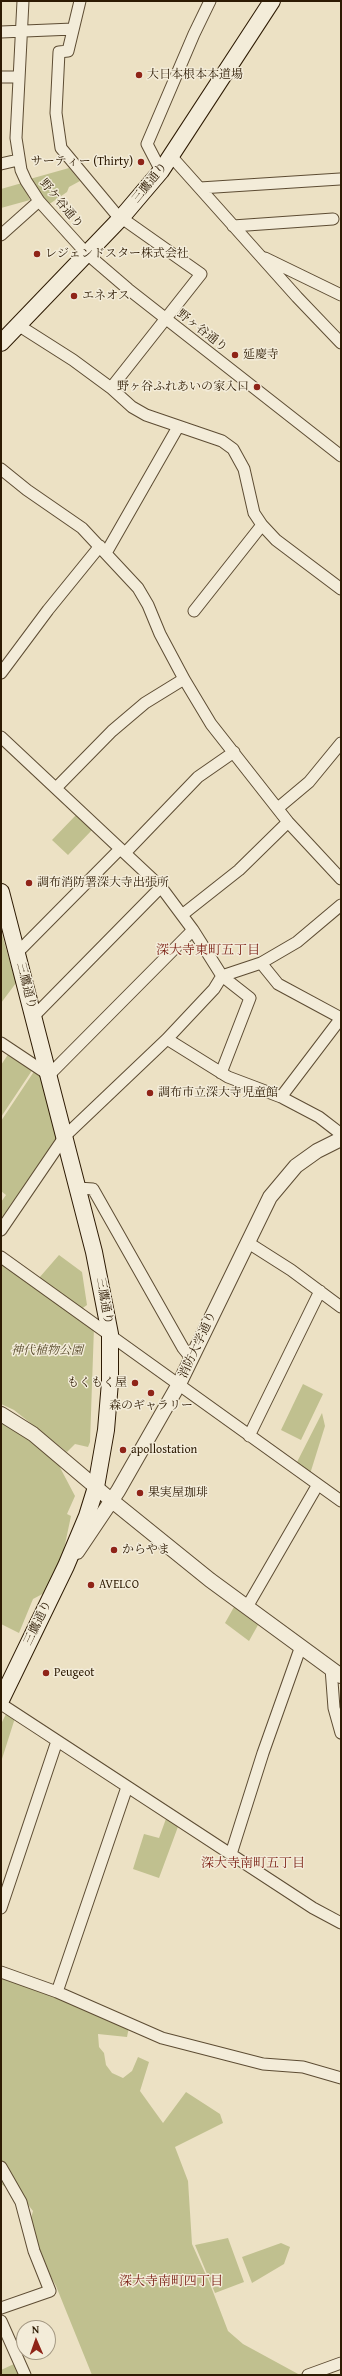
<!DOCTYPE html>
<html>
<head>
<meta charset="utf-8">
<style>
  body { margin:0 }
  #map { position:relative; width:342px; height:2376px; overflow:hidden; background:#ece1c4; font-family:"Gentium Book Plus",serif }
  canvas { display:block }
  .frame { position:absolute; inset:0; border:2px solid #2d1a03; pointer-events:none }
  .north { position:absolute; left:16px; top:2320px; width:40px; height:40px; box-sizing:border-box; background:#f3ecd9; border:1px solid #a49883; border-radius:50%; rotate:358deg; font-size:11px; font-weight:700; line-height:16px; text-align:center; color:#2d1a03 }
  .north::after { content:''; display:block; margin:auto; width:14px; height:18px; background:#8f2418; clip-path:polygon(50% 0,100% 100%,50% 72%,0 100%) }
</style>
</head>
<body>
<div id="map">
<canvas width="342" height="2376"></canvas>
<div class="frame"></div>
<div class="north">N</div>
</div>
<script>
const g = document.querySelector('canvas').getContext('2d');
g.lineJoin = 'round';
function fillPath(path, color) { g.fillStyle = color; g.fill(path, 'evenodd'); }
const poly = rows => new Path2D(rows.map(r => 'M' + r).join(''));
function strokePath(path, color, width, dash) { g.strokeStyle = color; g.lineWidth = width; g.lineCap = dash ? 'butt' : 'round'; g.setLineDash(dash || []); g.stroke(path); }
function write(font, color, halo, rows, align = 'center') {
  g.font = font + ' "Gentium Book Plus","Noto Serif JP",serif'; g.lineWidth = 3; g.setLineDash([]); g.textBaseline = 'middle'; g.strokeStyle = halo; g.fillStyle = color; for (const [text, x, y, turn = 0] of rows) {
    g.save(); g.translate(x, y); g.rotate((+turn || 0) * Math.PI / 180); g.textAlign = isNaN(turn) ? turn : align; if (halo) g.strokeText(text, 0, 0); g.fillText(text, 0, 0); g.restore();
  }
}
fillPath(poly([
  [69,168,80,181,69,187,67,192,48,205,30,179],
  [22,183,30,200,1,208,1,189],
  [76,815,92,830,68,855,52,840],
  [1,931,16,983,1,1003],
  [9,1053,33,1069,1,1117,1,1065],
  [35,1070,42,1075,58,1139,1,1219,1,1202,6,1195,1,1191,1,1121],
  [59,1255,82,1272,87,1305,80,1310,39,1278],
  [1,1262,94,1327,90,1442,88,1447,75,1444,67,1452,14,1410,1,1404],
  [303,1384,323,1394,301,1440,281,1430],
  [322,1413,325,1426,310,1474,296,1464],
  [1,1421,26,1434,55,1458,75,1496,67,1514,71,1516,64,1549,48,1591,33,1599,19,1633,1,1624],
  [234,1607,258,1625,249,1641,225,1623],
  [6,1714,15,1718,1,1762,1,1724],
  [167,1816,179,1824,159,1878,133,1869,144,1834,159,1838],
  [1,1976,129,2027,127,2037,98,2034,99,2047,104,2053,106,2065,112,2073,123,2078,132,2071,138,2057,149,2062,140,2091,163,2123,186,2092,220,2114,223,2123,175,2147,188,2181,192,2244,210,2284,228,2331,243,2344,300,2375,92,2375,56,2286,42,2261,30,2222,33,2211,22,2197,1,2184],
  [228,2238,244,2282,215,2293,195,2245],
  [281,2243,290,2247,284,2264,252,2283,242,2257],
  [14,2364,19,2375,1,2375,1,2370]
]), '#c0c08f');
const minor = poly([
  [23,1,16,138,21,170,26,181,39,201,86,253,128,289,341,456],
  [80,1,68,51,59,52,56,113,61,148,116,214,201,274,111,388],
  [1,32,73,29],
  [1,77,18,77],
  [171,156,297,297,341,343],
  [1,164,18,160],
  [161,171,147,144,194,34,210,1],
  [200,188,340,179],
  [233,226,333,219],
  [1,235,39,201],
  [265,258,341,295],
  [18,325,73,360,111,388,132,407,146,415,222,441,233,449,244,469,254,513,262,525,276,540,341,589],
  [1,469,27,490,82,528,138,588,148,605,160,634,184,679,211,724,288,822,341,879],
  [106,553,178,427],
  [194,611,262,525],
  [1,673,48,610,100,546],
  [1,737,161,887,193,930,222,976,250,998,221,1073],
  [56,788,112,731,145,703,184,679],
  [278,808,309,782,341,743],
  [125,853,198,777,234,752],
  [182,915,239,870,288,822],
  [18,952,120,849],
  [261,963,278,984,341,1018],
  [34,1016,161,887],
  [167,1039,228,1077,281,1097,319,1117,341,1134],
  [1,1043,49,1075,193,930],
  [281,1097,341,1018],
  [78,1188,93,1189,183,1348,191,1358],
  [1,1230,65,1136,167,1039,214,989,222,976,261,963,297,942,341,905],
  [247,1242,291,1270,341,1307],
  [1,1257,341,1501],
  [249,1436,320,1291],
  [247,1607,317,1486],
  [331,1668,334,1708,341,1733],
  [1,1704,313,1908,341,1923],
  [231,1854,263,1753,301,1646],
  [1,1908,57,1741],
  [1,1972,57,1992,162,2038,263,2064,303,2067,341,2078],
  [57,1992,127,1787],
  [1,2167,21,2202,34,2251,50,2291,1,2308],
  [1,2321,25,2375],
  [308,2375,341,2363]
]);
const tertiary = poly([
  [1,1414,33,1434,111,1500,210,1580,341,1676],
  [77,1552,118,1491,179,1384,270,1197,296,1166,317,1151,341,1139]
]);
const secondary = poly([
  [1,343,121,218,161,171,272,1],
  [1,892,94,1252,110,1334,110,1382,106,1430,96,1487,87,1516,66,1566,1,1700]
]);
strokePath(minor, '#5d4c33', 13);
strokePath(tertiary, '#5d4c33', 16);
strokePath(secondary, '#2d1a03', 18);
strokePath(minor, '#f3ecd9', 11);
strokePath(tertiary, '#f3ecd9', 14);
strokePath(secondary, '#f3ecd9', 16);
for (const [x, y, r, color] of [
  [139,75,4,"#8f2418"],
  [141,162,4,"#8f2418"],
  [37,254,4,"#8f2418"],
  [74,296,4,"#8f2418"],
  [235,355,4,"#8f2418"],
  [257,387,4,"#8f2418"],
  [29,883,4,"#8f2418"],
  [150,1093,4,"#8f2418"],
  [135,1383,4,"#8f2418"],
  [151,1393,4,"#8f2418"],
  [123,1450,4,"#8f2418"],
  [140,1493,4,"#8f2418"],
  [114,1550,4,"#8f2418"],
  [91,1585,4,"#8f2418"],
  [46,1673,4,"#8f2418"]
]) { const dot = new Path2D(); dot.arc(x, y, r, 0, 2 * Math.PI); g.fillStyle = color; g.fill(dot); strokePath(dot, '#f3ecd9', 1.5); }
write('12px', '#2d1a03', '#f3ecd9', [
  ["大日本根本本道場",147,75],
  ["サーティー (Thirty)",133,162,"right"],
  ["レジェンドスター株式会社",45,254],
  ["エネオス",82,296],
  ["延慶寺",243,355],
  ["野ヶ谷ふれあいの家入口",249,387,"right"],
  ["調布消防署深大寺出張所",37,883],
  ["調布市立深大寺児童館",158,1093],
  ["もくもく屋",127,1383,"right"],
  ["森のギャラリー",151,1406,"center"],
  ["apollostation",131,1450],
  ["果実屋珈琲",148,1493],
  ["からやま",122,1550],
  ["AVELCO",99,1585],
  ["Peugeot",54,1673]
], 'left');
write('12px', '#2d1a03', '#f3ecd9', [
  ["三鷹通り",150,183,-51],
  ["野ケ谷通り",61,204,50],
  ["野ヶ谷通り",202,331,38],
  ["三鷹通り",26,986,76],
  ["三鷹通り",104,1301,80],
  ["消防大学通り",198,1345,-65],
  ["三鷹通り",38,1623,-64]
]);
write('italic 12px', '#594c2d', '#f3ecd9', [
  ["神代植物公園",47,1351]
]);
write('13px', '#7a1f14', '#f3ecd9', [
  ["深大寺東町五丁目",208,951],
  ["深大寺南町五丁目",253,1864],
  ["深大寺南町四丁目",171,2282]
]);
</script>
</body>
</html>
